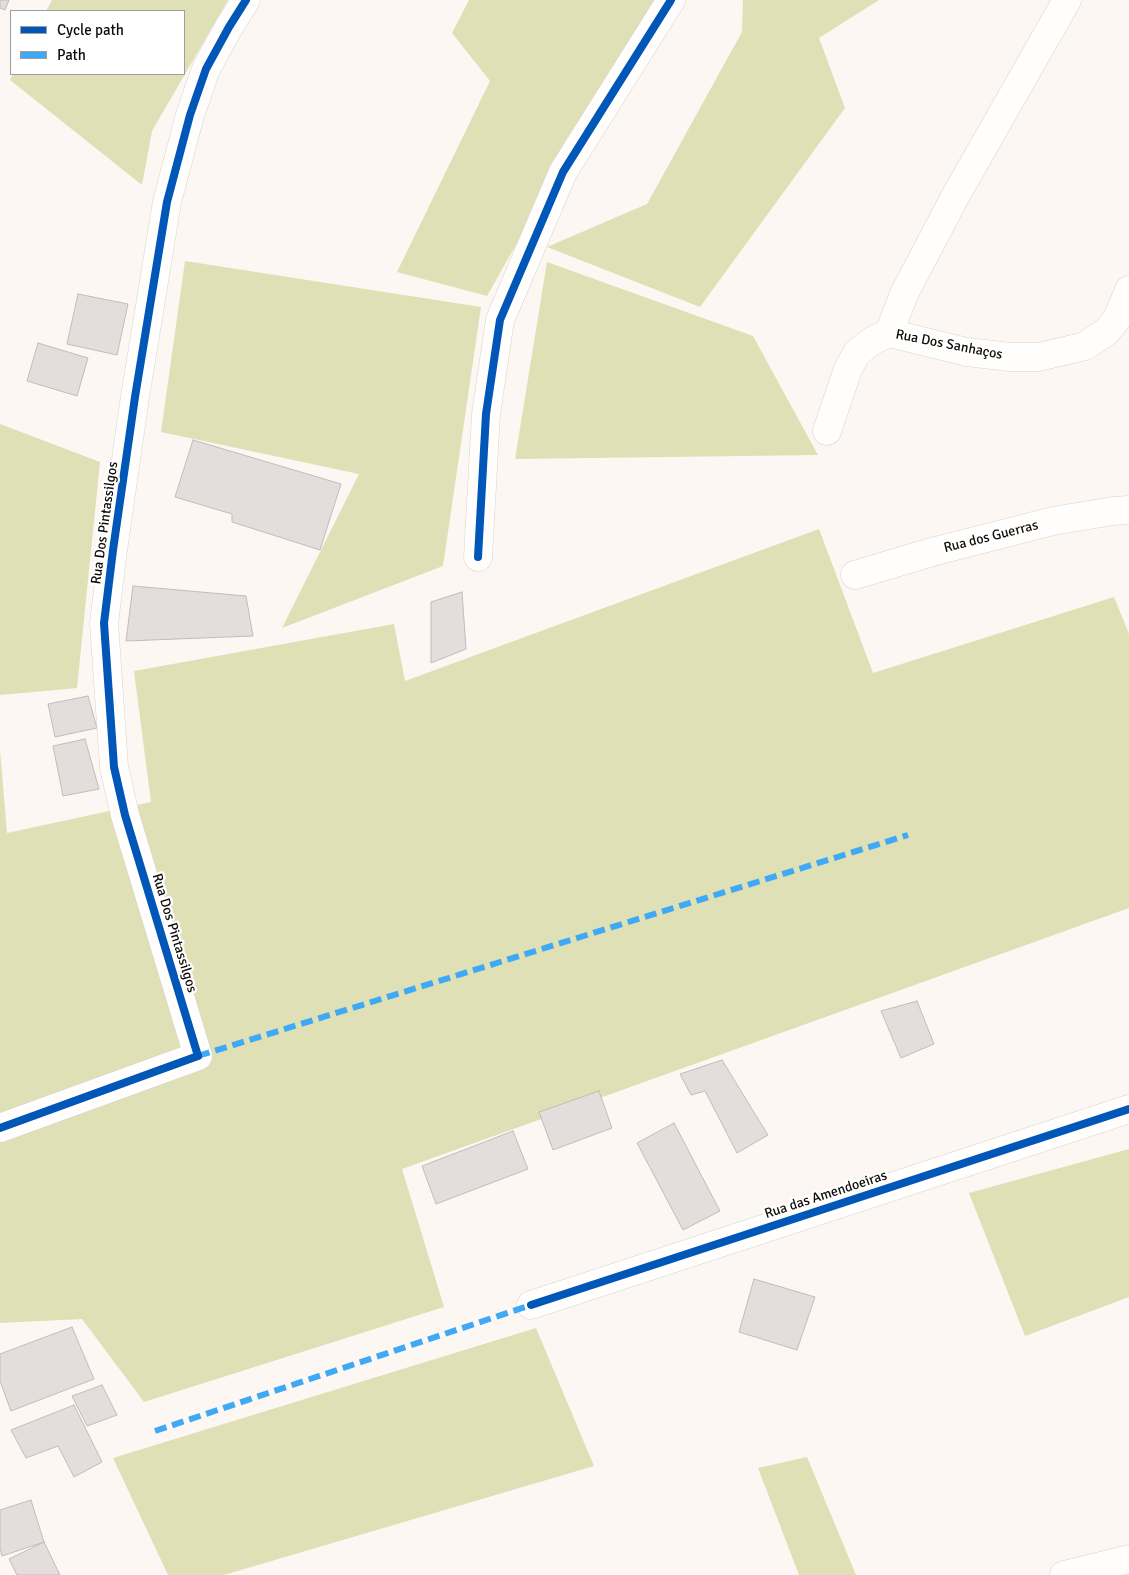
<!DOCTYPE html>
<html>
<head>
<meta charset="utf-8">
<style>
  body { margin:0 }
  #map { position:relative; width:1129px; height:1575px; overflow:hidden; background:#fcf7f2; font-family:Signika,sans-serif }
  canvas { display:block }
  .legend { position:absolute; left:10px; top:10px; width:175px; height:65px; box-sizing:border-box; background:#fff; border:1px solid #9f9e9d; margin:0; padding:6px 9px; list-style:none; font-size:15px; color:#0f0d09 }
  .legend li { display:flex; align-items:center; gap:10px; height:25px }
  .legend b { width:25px; border:1px solid #9f9e9d }
</style>
</head>
<body>
<div id="map">
<canvas width="1129" height="1575"></canvas>
<ul class="legend">
<li><b style="height:6px;background:#0057b8"></b>Cycle path</li>
<li><b style="height:6px;background:#3fa9f5"></b>Path</li>
</ul>
</div>
<script>
const g = document.querySelector('canvas').getContext('2d');
g.lineJoin = 'round';
function fillPath(path, color) { g.fillStyle = color; g.fill(path, 'evenodd'); }
const poly = rows => new Path2D(rows.map(r => 'M' + r).join(''));
function strokePath(path, color, width, dash) { g.strokeStyle = color; g.lineWidth = width; g.lineCap = dash ? 'butt' : 'round'; g.setLineDash(dash || []); g.stroke(path); }
function write(font, color, halo, rows, align = 'center') {
  g.font = font + ' Signika,sans-serif'; g.lineWidth = 4.5; g.setLineDash([]); g.textBaseline = 'middle'; g.strokeStyle = halo; g.fillStyle = color; for (const [text, x, y, turn = 0] of rows) {
    g.save(); g.translate(x, y); g.rotate((+turn || 0) * Math.PI / 180); g.textAlign = isNaN(turn) ? turn : align; if (halo) g.strokeText(text, 0, 0); g.fillText(text, 0, 0); g.restore();
  }
}
fillPath(poly([
  [52,0,228,0,152,131,142,185,10,80,13,74,184,74,184,11,46,11],
  [469,0,655,0,487,296,397,272,490,81,452,33],
  [743,0,879,0,819,38,845,108,700,307,547,247,647,204,742,32],
  [185,261,481,307,443,566,282,628,359,474,161,432],
  [547,262,753,336,818,455,515,459],
  [0,424,100,462,77,688,0,695],
  [819,529,873,673,1114,597,1129,634,1129,908,402,1169,444,1307,144,1402,82,1319,0,1323,0,750,7,833,151,802,134,671,394,624,405,681],
  [1129,1149,1129,1297,1025,1336,969,1193],
  [536,1328,594,1466,224,1575,168,1575,113,1458],
  [807,1457,856,1575,799,1575,758,1468]
]), '#dfe0b6');
const building = poly([
  [0,0,9,0,5,10,0,8,0,0],
  [78,294,128,304,117,355,67,344,78,294],
  [38,343,88,358,77,396,27,381,38,343],
  [193,440,341,484,320,550,232,522,232,514,175,497,193,440],
  [133,586,246,596,253,636,126,641,133,586],
  [462,592,466,649,431,663,431,602,462,592],
  [88,696,97,728,55,737,48,704,88,696],
  [85,739,99,789,63,796,53,746,85,739],
  [917,1001,934,1044,901,1058,881,1011,917,1001],
  [722,1060,768,1135,737,1153,705,1091,691,1095,680,1074,722,1060],
  [599,1091,612,1128,553,1150,539,1112,599,1091],
  [674,1123,720,1211,683,1230,637,1143,674,1123],
  [513,1131,528,1169,436,1204,422,1166,513,1131],
  [754,1279,815,1297,797,1350,739,1332,754,1279],
  [72,1327,94,1379,11,1411,0,1381,0,1354,72,1327],
  [102,1385,117,1415,87,1426,72,1396,102,1385],
  [74,1405,102,1462,74,1477,58,1446,26,1458,11,1430,74,1405],
  [31,1500,44,1542,2,1556,0,1549,0,1510,31,1500],
  [44,1542,60,1575,17,1575,9,1559,44,1542]
]);
fillPath(building, '#e3dedb');
strokePath(building, '#c1bcb9', 1);
const minor = poly([
  [889,333,904,294,956,195,1067,0],
  [827,431,848,369,857,353,872,341,889,333,967,352,1010,357,1039,357,1085,346,1106,332,1117,319,1129,290],
  [478,557,486,414,500,320,563,172,671,0],
  [855,575,932,552,1053,521,1113,511,1129,510],
  [0,1128,198,1056,125,815,114,767,104,623,113,550,135,397,167,202,190,115,206,69,229,27,246,0],
  [531,1305,1129,1109],
  [1064,1575,1129,1559]
]);
strokePath(minor, '#d7d3ce', 29);
strokePath(minor, '#fffefd', 28);
strokePath(poly([
  [198,1056,908,835],
  [155,1431,531,1305]
]), '#3fa9f5', 6, [12, 6]);
strokePath(poly([
  [478,557,486,414,500,320,563,172,671,0],
  [0,1128,198,1056,125,815,114,767,104,623,113,550,135,397,167,202,190,115,206,69,229,27,246,0],
  [531,1305,1129,1109]
]), '#0057b8', 8);
write('14px', '#0f0d09', '#fff', [
  ["Rua Dos Sanhaços",949,345,11],
  ["Rua Dos Pintassilgos",105,523,-82],
  ["Rua dos Guerras",991,537,-14],
  ["Rua Dos Pintassilgos",174,933,73],
  ["Rua das Amendoeiras",826,1195,-18]
]);
</script>
</body>
</html>
